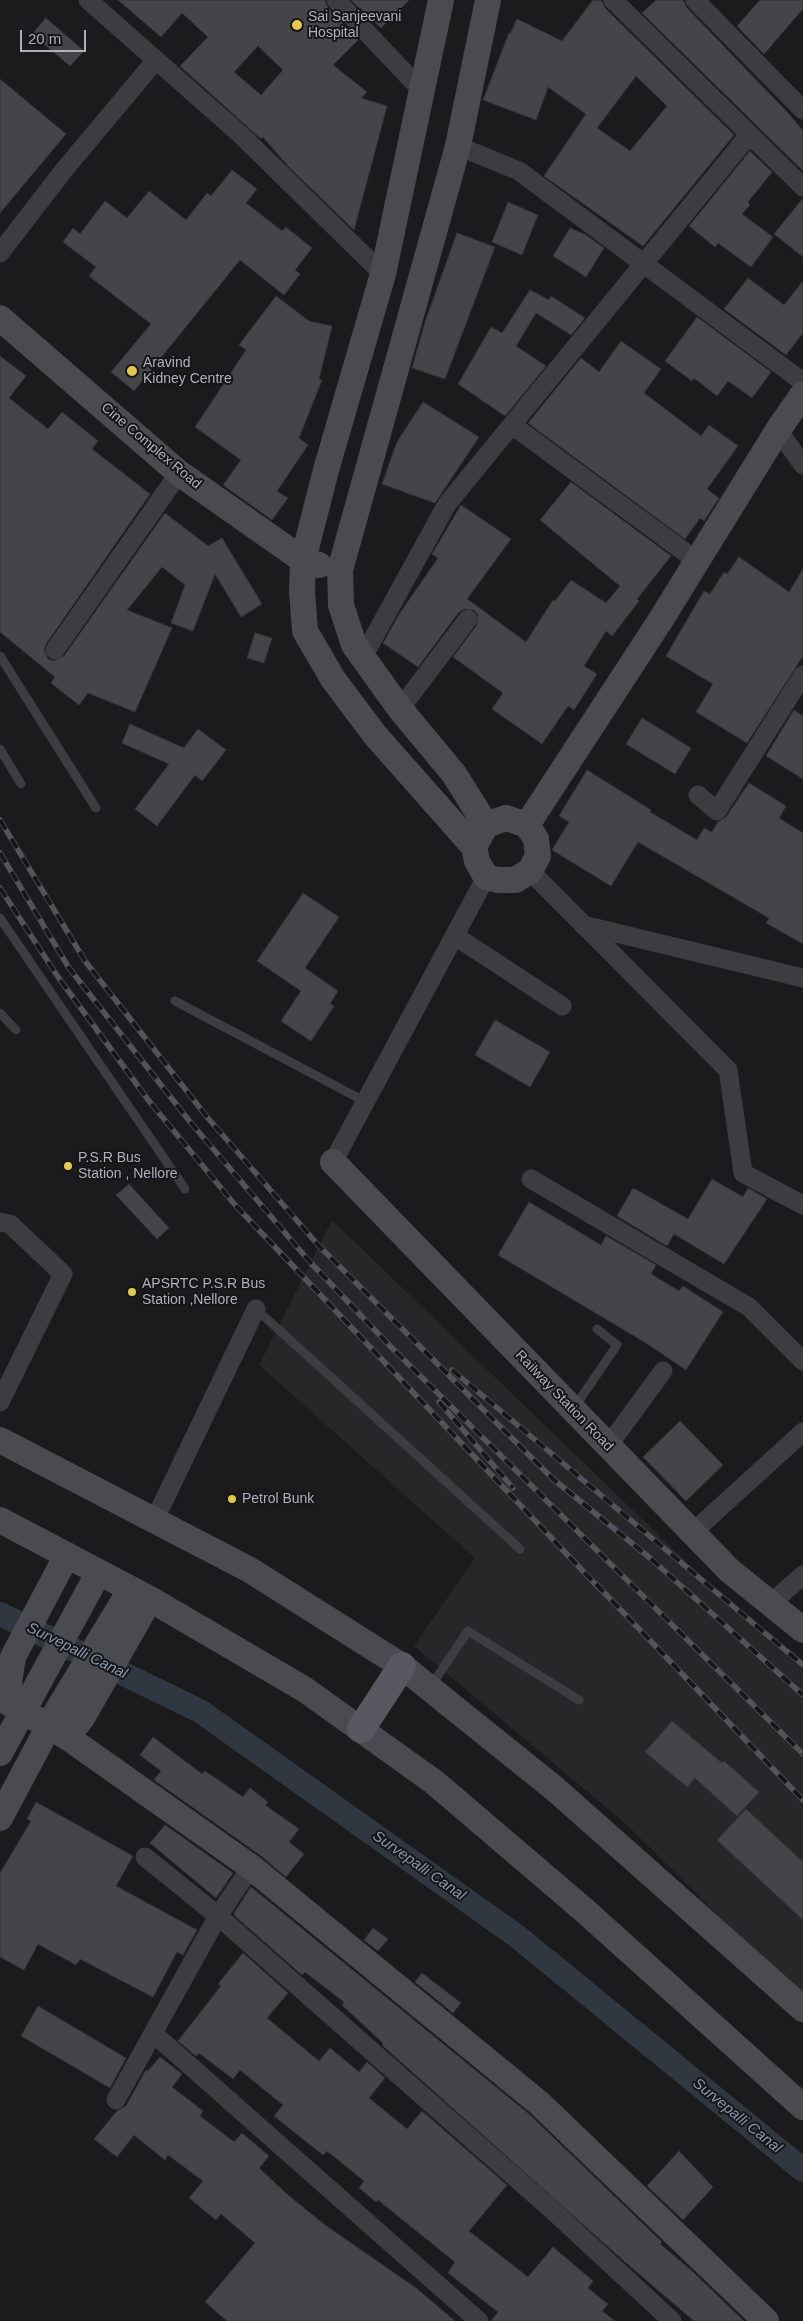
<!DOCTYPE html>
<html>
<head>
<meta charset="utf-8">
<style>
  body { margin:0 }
  #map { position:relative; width:803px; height:2321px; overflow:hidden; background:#1b1a1c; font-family:Arial,sans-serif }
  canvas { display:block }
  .scale { position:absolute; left:20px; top:30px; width:66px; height:22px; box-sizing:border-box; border:2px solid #aeb0bb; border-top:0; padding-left:6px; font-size:15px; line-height:18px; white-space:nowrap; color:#aeb0bb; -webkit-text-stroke:4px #161517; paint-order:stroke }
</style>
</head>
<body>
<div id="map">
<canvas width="803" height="2321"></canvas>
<div class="scale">20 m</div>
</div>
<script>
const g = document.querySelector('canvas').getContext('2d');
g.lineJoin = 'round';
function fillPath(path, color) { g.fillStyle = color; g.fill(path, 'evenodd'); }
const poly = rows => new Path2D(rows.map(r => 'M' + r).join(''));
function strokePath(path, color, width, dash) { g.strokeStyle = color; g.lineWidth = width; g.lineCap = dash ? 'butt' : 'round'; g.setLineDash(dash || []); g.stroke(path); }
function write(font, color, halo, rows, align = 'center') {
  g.font = font + ' Arial,sans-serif'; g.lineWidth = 4; g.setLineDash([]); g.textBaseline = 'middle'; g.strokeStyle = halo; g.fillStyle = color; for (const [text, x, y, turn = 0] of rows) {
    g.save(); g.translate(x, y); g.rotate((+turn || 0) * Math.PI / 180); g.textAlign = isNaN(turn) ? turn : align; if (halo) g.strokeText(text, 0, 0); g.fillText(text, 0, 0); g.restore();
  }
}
fillPath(poly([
  [332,1220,723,1597,803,1660,803,2000,626,1824,414,1646,475,1558,259,1365]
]), '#272629');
strokePath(poly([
  [0,1614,200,1711,518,1937,803,2170]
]), '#313740', 24);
const building = poly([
  [118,0,325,0,328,8,358,40,333,65,367,92,361,98,387,106,354,230,289,167,263,137,261,139,180,66,208,37,182,13,161,37,118,0],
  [258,46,283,70,261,95,234,72,258,46],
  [351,0,409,0,381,28,351,0],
  [593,0,602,1,605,8,734,135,643,246,544,176,586,114,548,87,536,120,483,100,509,33,510,34,517,19,562,41,593,0],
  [636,76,667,106,630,151,597,128,636,76],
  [656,0,683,0,687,8,790,115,803,131,803,171,642,13,656,0],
  [760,0,803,0,803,9,764,54,737,26,760,0],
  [46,18,84,51,70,66,32,34,46,18],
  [0,79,66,134,0,213,0,79],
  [750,151,772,172,748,202,750,205,742,214,773,237,751,267,718,243,715,247,689,226,750,151],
  [232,170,257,189,246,203,282,231,286,227,312,248,295,270,300,274,284,295,240,260,134,391,111,372,151,324,89,276,96,267,63,242,73,228,80,234,105,201,127,218,149,191,186,220,207,193,211,196,232,170],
  [803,198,803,257,774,234,803,198],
  [508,202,538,215,522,255,492,242,508,202],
  [570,228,586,235,604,248,586,277,553,256,570,228],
  [457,233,495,247,445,379,412,368,425,322,457,233],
  [748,278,784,305,803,281,803,333,786,355,724,309,748,278],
  [530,290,549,300,551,296,585,318,571,335,536,313,516,346,546,366,505,416,458,384,491,327,502,333,530,290],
  [276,296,309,321,332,326,319,379,322,380,299,438,308,445,277,491,288,498,272,520,223,485,241,460,195,427,246,350,239,345,276,296],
  [697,317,771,372,752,398,728,381,717,396,694,378,692,381,665,361,697,317],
  [621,341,661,369,644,393,701,436,709,425,738,446,707,489,719,498,704,521,700,518,685,539,528,423,581,358,599,372,621,341],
  [0,356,26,376,9,398,48,429,62,412,98,441,92,449,150,494,46,644,44,650,48,659,54,661,64,656,165,513,208,546,222,538,262,604,241,617,215,574,193,631,171,623,185,585,162,567,127,610,172,628,135,712,88,693,79,705,51,683,55,677,0,632,0,356],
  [423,402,479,437,435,503,382,484,397,442,423,402],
  [571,482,671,556,637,599,639,601,612,636,606,631,584,666,597,674,574,710,568,706,542,744,492,709,503,693,453,657,477,625,478,615,474,610,464,609,459,612,418,667,383,643,400,613,438,558,432,554,461,505,511,539,467,599,526,642,553,600,555,601,571,580,606,603,620,586,540,520,571,482],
  [739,557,789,592,803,569,803,656,747,743,696,712,713,684,666,656,704,591,710,594,724,572,727,574,739,557],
  [255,633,272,638,264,663,247,658,255,633],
  [794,710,803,716,803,779,766,756,794,710],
  [642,718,691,748,675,774,626,744,642,718],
  [130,724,184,748,198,729,226,750,202,781,195,775,157,826,135,809,169,764,122,743,130,724],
  [587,770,651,810,650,812,697,840,704,828,712,832,718,822,726,817,749,783,786,806,779,818,803,833,803,944,766,923,769,918,638,842,611,886,552,850,569,822,559,816,587,770],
  [303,893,339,917,305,968,338,991,330,1004,334,1006,311,1041,281,1021,301,991,257,961,303,893],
  [495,1020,550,1052,530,1087,475,1055,495,1020],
  [712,1179,743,1197,748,1188,767,1199,724,1264,674,1234,667,1246,617,1216,633,1188,688,1219,712,1179],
  [129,1184,169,1228,157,1239,116,1195,129,1184],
  [529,1202,601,1245,606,1236,656,1265,651,1274,679,1291,683,1286,723,1312,686,1370,646,1343,498,1255,529,1202],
  [680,1421,723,1465,686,1501,643,1457,680,1421],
  [672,1721,722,1763,724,1761,759,1792,737,1816,695,1778,687,1787,645,1752,672,1721],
  [153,1737,202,1774,205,1771,243,1797,250,1788,268,1802,265,1805,299,1829,289,1842,304,1854,286,1877,260,1855,154,1780,161,1771,140,1755,153,1737],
  [36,1802,133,1856,116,1886,197,1930,183,1955,177,1952,153,1997,80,1959,76,1965,38,1944,24,1970,0,1957,0,1873,31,1821,27,1819,36,1802],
  [746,1809,803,1862,803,1920,717,1840,746,1809],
  [165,1825,233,1873,216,1898,150,1843,165,1825],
  [251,1887,529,2114,662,2242,660,2244,692,2271,744,2321,694,2321,624,2261,382,2045,383,2043,342,2005,344,2002,305,1972,302,1975,235,1916,234,1913,251,1887],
  [373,1928,388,1939,378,1951,364,1940,373,1928],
  [243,1953,288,1993,267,2018,319,2061,330,2048,359,2072,367,2062,385,2078,369,2098,407,2129,422,2111,507,2185,469,2231,528,2277,553,2247,593,2281,588,2288,608,2304,602,2311,615,2321,491,2321,498,2312,448,2273,455,2262,378,2200,376,2202,359,2188,364,2181,327,2151,323,2155,274,2116,283,2105,240,2070,233,2079,199,2053,196,2056,178,2041,221,1986,218,1984,243,1953],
  [422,1973,461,2003,453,2013,415,1982,422,1973],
  [38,2006,126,2058,110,2088,21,2036,38,2006],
  [160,2057,182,2074,172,2087,203,2111,200,2116,234,2142,242,2133,269,2156,259,2168,288,2195,325,2225,416,2288,455,2321,227,2321,205,2302,255,2243,221,2214,216,2220,189,2198,203,2181,168,2155,165,2160,134,2135,117,2157,94,2139,117,2111,126,2106,146,2070,148,2071,160,2057],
  [679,2151,713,2187,683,2220,647,2186,679,2151]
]);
fillPath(building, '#454549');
strokePath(building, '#353438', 1);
strokePath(poly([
  [0,656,96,808],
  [0,749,21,784],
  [0,918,185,1189],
  [175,1001,366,1102],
  [0,1013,16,1030],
  [256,1309,520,1549],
  [574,1408,617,1345,597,1329],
  [431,1686,468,1631,579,1700]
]), '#3c3c41', 9);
strokePath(poly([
  [88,0,241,135,383,274],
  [336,0,423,92],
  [613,0,803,187],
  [695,0,803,110],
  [458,146,519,171,803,382],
  [0,253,64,170,156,60],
  [512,425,697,561],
  [778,430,803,465],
  [55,650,179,473],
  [364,655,447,504,749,135],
  [400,709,468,619],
  [698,795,717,811,803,675],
  [530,871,728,1070,743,1173,803,1205],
  [583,925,803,978],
  [455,936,562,1006],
  [333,1162,486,877],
  [531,1179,749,1307,803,1361],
  [0,1222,10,1224,63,1274,0,1402],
  [608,1446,663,1371],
  [155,1519,256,1309],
  [692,1533,803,1432],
  [770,1604,803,1575],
  [145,1857,218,1916,550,2208,672,2321],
  [154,2034,479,2321],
  [116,2100,218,1916,251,1867]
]), '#3c3c41', 19);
strokePath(poly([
  [441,0,383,274,326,470,303,560,302,591,305,631,333,679,375,735,474,847],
  [0,318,179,473,303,560,319,565],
  [506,818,527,825,536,839,538,856,530,871,515,880,498,880,486,877,477,861,474,847,486,825,506,818],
  [486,825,454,774,400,709,354,645,341,605,340,570,458,146,488,0],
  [527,825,660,621,778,430,803,394],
  [333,1162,729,1570,803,1630],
  [0,1440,250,1570,402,1666,555,1789,803,2009],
  [0,1520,150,1599,304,1689,434,1782,584,1910,803,2107],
  [67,1555,13,1657,8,1689,9,1703,67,1737,251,1867,539,2103,766,2321],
  [67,1737,82,1718,150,1599],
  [0,1753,99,1572],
  [0,1818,57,1711,131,1589]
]), '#4a4a51', 26);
strokePath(poly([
  [361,1729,402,1666]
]), '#585860', 28);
const rail = poly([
  [0,820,85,961,207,1117,319,1246,553,1479,650,1558,803,1695],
  [0,853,69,968,191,1123,310,1262,390,1346,803,1754],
  [0,888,58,977,149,1101,236,1206,600,1589],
  [452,1370,803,1665],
  [439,1402,513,1488],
  [596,1584,803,1800]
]);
strokePath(rail, '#53535a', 5.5);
strokePath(rail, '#161517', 4, [11]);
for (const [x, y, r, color] of [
  [297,25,6,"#e5ca4a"],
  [132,371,6,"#e5ca4a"],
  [68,1166,5,"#e5ca4a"],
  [132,1292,5,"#e5ca4a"],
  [232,1499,5,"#e5ca4a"]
]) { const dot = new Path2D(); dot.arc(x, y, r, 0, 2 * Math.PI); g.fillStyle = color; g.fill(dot); strokePath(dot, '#161517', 2); }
write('14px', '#aeb0bb', '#161517', [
  ["Sai Sanjeevani",308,17],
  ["Hospital",308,33],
  ["Aravind",143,363],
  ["Kidney Centre",143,379],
  ["P.S.R Bus",78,1158],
  ["Station , Nellore",78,1174],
  ["APSRTC P.S.R Bus",142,1284],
  ["Station ,Nellore",142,1300],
  ["Petrol Bunk",242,1499]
], 'left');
write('14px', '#aeb0bb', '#161517', [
  ["Cine Complex Road",151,446,40],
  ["Railway Station Road",564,1401,46]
]);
write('italic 15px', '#8898b2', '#161517', [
  ["Survepalli Canal",77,1651,26],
  ["Survepalli Canal",419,1866,35],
  ["Survepalli Canal",737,2116,39]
]);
</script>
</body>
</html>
